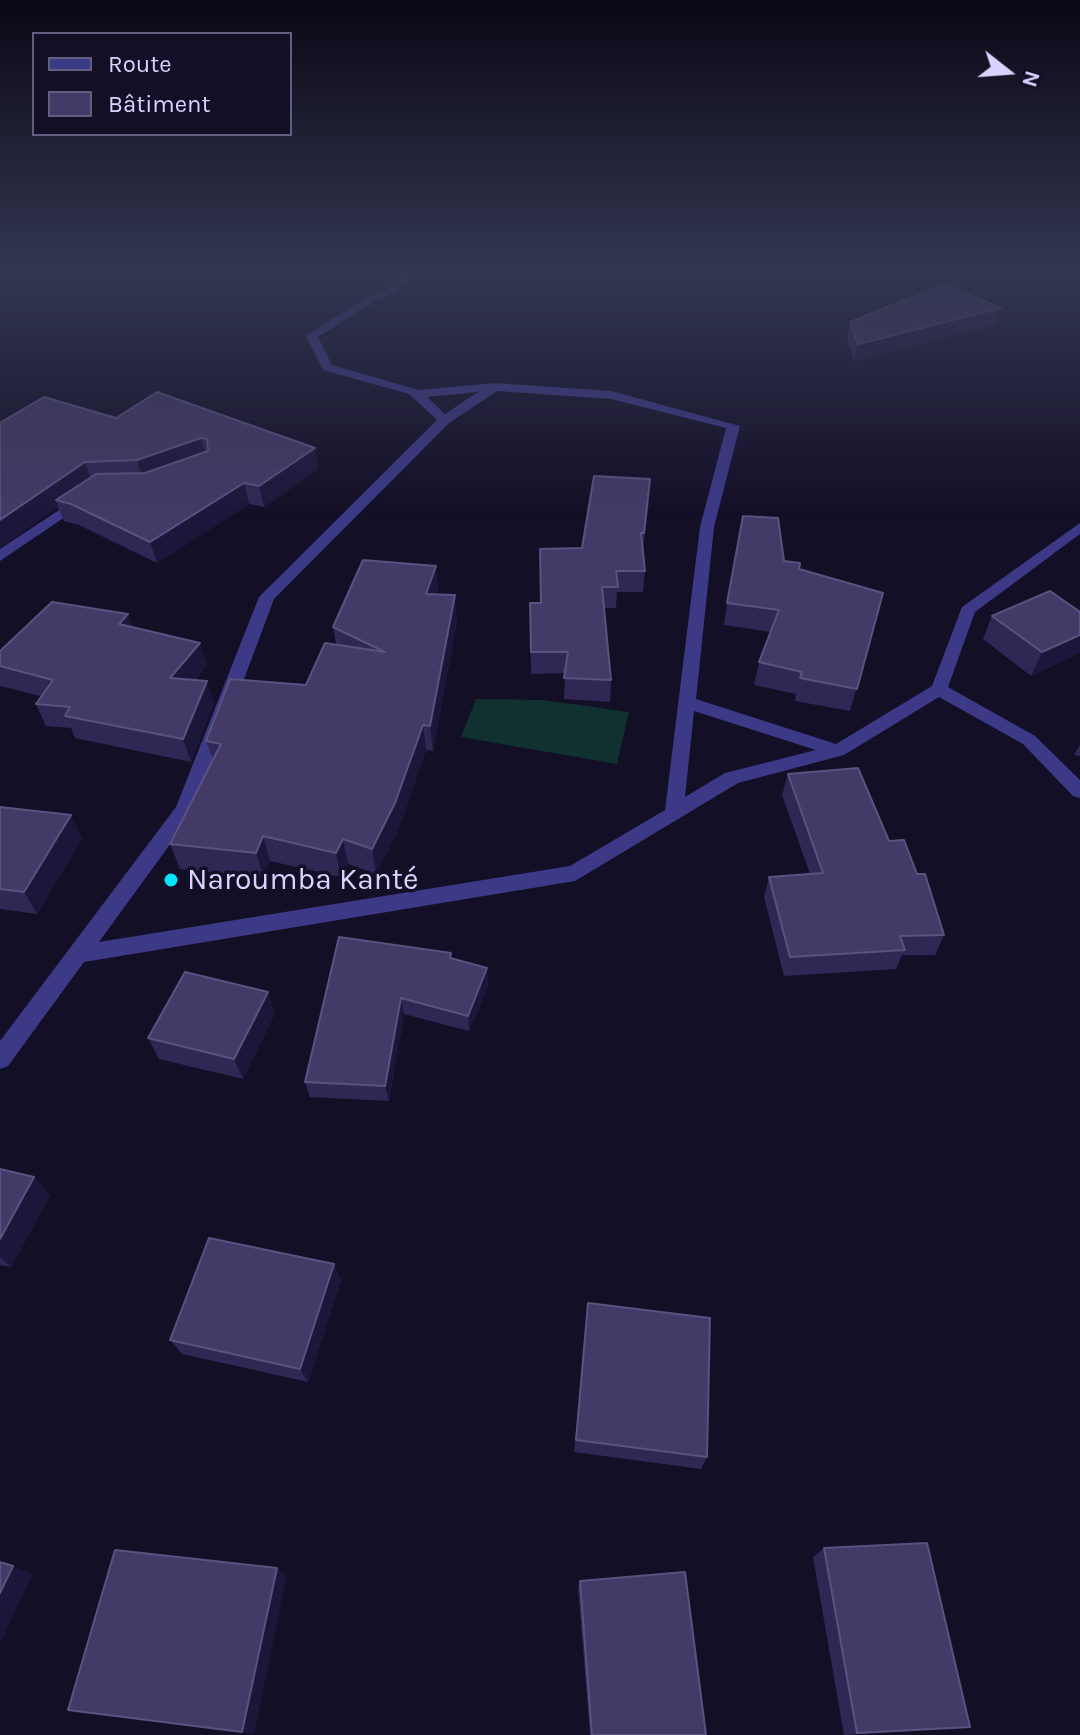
<!DOCTYPE html>
<html>
<head>
<meta charset="utf-8">
<style>
  body { margin:0 }
  #map { position:relative; width:1080px; height:1735px; overflow:hidden; background:#130f27; font-family:Karla,sans-serif }
  canvas { display:block }
  .legend { position:absolute; left:32px; top:32px; width:260px; height:104px; box-sizing:border-box; background:#130f27; border:2px solid #625e7d; margin:0; padding:10px 14px; list-style:none; font-size:24px; color:#d9d4ff }
  .legend li { display:flex; align-items:center; gap:16px; height:40px }
  .legend b { width:40px; border:2px solid #625e7d }
  .north { position:absolute; left:968px; top:32px; width:80px; height:80px; -webkit-text-stroke:6px #130f27; paint-order:stroke; rotate:107deg; font-size:22px; font-weight:700; line-height:32px; text-align:center; color:#d9d4ff }
  .north::after { content:''; display:block; margin:auto; width:28px; height:36px; background:#d9d4ff; clip-path:polygon(50% 0,100% 100%,50% 72%,0 100%) }
</style>
</head>
<body>
<div id="map">
<canvas width="1080" height="1735"></canvas>
<ul class="legend">
<li><b style="height:10px;background:#3c3987"></b>Route</li>
<li><b style="height:22px;background:#433a67"></b>Bâtiment</li>
</ul>
<div class="north">N</div>
</div>
<script>
const g = document.querySelector('canvas').getContext('2d');
g.lineJoin = 'round';
function fillPath(path, color) { g.fillStyle = color; g.fill(path, 'evenodd'); }
const poly = rows => new Path2D(rows.map(r => 'M' + r).join(''));
function strokePath(path, color, width, dash) { g.strokeStyle = color; g.lineWidth = width; g.lineCap = dash ? 'butt' : 'round'; g.setLineDash(dash || []); g.stroke(path); }
function write(font, color, halo, rows, align = 'center') {
  g.font = font + ' Karla,sans-serif'; g.lineWidth = 7; g.setLineDash([]); g.textBaseline = 'middle'; g.strokeStyle = halo; g.fillStyle = color; for (const [text, x, y, turn = 0] of rows) {
    g.save(); g.translate(x, y); g.rotate((+turn || 0) * Math.PI / 180); g.textAlign = isNaN(turn) ? turn : align; if (halo) g.strokeText(text, 0, 0); g.fillText(text, 0, 0); g.restore();
  }
}
fillPath(poly([
  [476,699,543,700,629,712,617,764,461,737]
]), '#113130');
fillPath(poly([
  [404,272,416,272,396,292,375,301,318,337,332,365,419,390,495,383,611,391,740,426,714,527,696,699,836,744,932,686,962,607,1080,523,1080,534,975,612,948,687,1035,736,1080,780,1080,798,1073,796,1023,744,939,697,844,755,738,783,575,881,84,962,8,1066,0,1069,0,1041,176,807,259,597,437,420,409,394,323,370,306,336,367,297,388,288,404,272],
  [497,391,611,399,726,428,700,527,665,810,570,866,99,942,195,810,274,599,449,423,497,391],
  [478,392,445,414,427,397,478,392],
  [694,711,816,750,725,773,685,797,694,711],
  [82,495,89,499,87,502,0,561,0,549,82,495]
]), '#3c3987');
fillPath(poly([
  [850,322,995,325,854,361,847,339],
  [157,392,318,469,264,507,249,504,157,563,79,525,64,521,58,507,0,548,116,418],
  [649,500,643,550,645,571,643,592,617,592,616,608,604,608,611,680,610,702,564,699,565,673,531,674,530,603,541,603,582,548],
  [784,561,799,569,883,593,850,711,795,701,796,694,754,685,759,662,771,632,724,625,727,603],
  [436,566,438,591,437,594,457,620,433,751,426,750,399,828,376,874,348,864,341,877,270,861,264,878,180,869,170,844,213,760,206,741,306,685,336,644,333,627],
  [1080,612,1080,653,1031,676,983,639,992,616],
  [128,614,133,627,207,665,195,680,214,703,191,762,75,738,71,728,46,726,36,704,41,696,0,686,0,651],
  [1080,745,1080,756,1074,755],
  [788,774,889,841,917,874,944,935,935,955,902,955,896,969,784,976,764,897,769,877,810,874,782,795],
  [0,807,82,838,37,914,0,909],
  [339,937,452,959,489,984,469,1031,404,1014,389,1101,310,1097,305,1082],
  [275,1013,243,1079,159,1059,148,1038],
  [0,1169,50,1195,11,1267,0,1265],
  [334,1264,341,1281,308,1382,182,1354,170,1340],
  [588,1303,707,1457,701,1469,574,1452],
  [824,1548,970,1727,844,1735,813,1557],
  [580,1581,706,1735,590,1735,578,1588]
]), '#312755');
fillPath(poly([
  [1001,308,995,325,854,361,858,344],
  [201,438,206,459,143,481,137,460],
  [315,448,318,469,264,507,259,486],
  [85,462,92,483,56,500,58,507,0,548,0,520],
  [244,483,249,504,157,563,150,542],
  [436,566,438,591,428,619,426,594],
  [455,595,457,620,433,751,430,726],
  [128,614,136,636,119,624],
  [1080,635,1080,653,1031,676,1042,652],
  [200,643,207,665,177,700,170,678],
  [207,681,214,703,191,762,183,739],
  [423,725,426,750,399,828,376,874,372,849],
  [71,815,82,838,37,914,24,892],
  [263,836,270,861,264,878,256,853],
  [343,839,348,864,341,877,336,853],
  [487,968,489,984,469,1031,468,1016],
  [268,992,275,1013,243,1079,234,1059],
  [401,998,404,1014,389,1101,385,1086],
  [34,1177,50,1195,11,1267,0,1257,0,1239],
  [334,1264,341,1281,308,1382,300,1369],
  [13,1566,33,1574,0,1644,0,1593],
  [277,1568,287,1576,254,1734,242,1732]
]), '#1d163b');
const building = poly([
  [945,284,1001,308,858,344,850,322,945,284],
  [157,392,315,448,259,486,244,483,150,542,71,504,56,500,96,474,145,473,208,451,207,439,201,438,137,460,85,462,0,520,0,423,44,397,116,418,157,392],
  [594,476,650,479,644,533,641,533,645,571,616,571,618,587,602,587,611,680,564,678,568,652,531,652,530,603,541,603,540,549,582,548,594,476],
  [743,516,778,518,784,561,800,563,799,569,883,593,857,689,800,678,802,672,759,662,779,610,727,603,743,516],
  [363,560,436,566,426,594,455,595,430,726,423,725,395,803,372,849,343,839,336,853,263,836,256,853,170,844,221,744,206,741,230,679,306,685,325,643,385,652,333,627,363,560],
  [1050,591,1080,612,1080,635,1042,652,992,616,1050,591],
  [52,602,128,614,119,624,200,643,170,678,207,681,183,739,65,716,70,707,36,704,53,680,0,666,0,651,52,602],
  [858,768,889,841,904,840,917,874,925,874,944,935,900,936,905,950,790,957,769,877,823,873,788,774,858,768],
  [0,807,71,815,24,892,0,889,0,807],
  [339,937,451,953,450,958,487,968,468,1016,401,998,385,1086,305,1082,339,937],
  [185,972,268,992,234,1059,148,1038,185,972],
  [0,1169,34,1177,0,1239,0,1169],
  [209,1238,334,1264,300,1369,170,1340,209,1238],
  [588,1303,710,1318,707,1457,576,1440,588,1303],
  [927,1543,970,1727,857,1733,824,1548,927,1543],
  [115,1550,277,1568,242,1732,68,1710,115,1550],
  [0,1562,13,1566,0,1593,0,1562],
  [685,1572,706,1735,592,1735,580,1581,685,1572]
]);
fillPath(building, '#433a67');
strokePath(building, '#5a527f', 2);
const sky = g.createLinearGradient(0, 0, 0, 515);
sky.addColorStop(0, '#0a0815');
sky.addColorStop(0.53, '#333752');
sky.addColorStop(1, '#33375200');
g.fillStyle = sky;
g.fillRect(0, 0, 1080, 515);
for (const [x, y, r, color] of [
  [171,880,8,"#00e5ff"]
]) { const dot = new Path2D(); dot.arc(x, y, r, 0, 2 * Math.PI); g.fillStyle = color; g.fill(dot); strokePath(dot, '#130f27', 3); }
write('30px', '#d9d4ff', '#130f27', [
  ["Naroumba Kanté",187,880]
], 'left');
</script>
</body>
</html>
